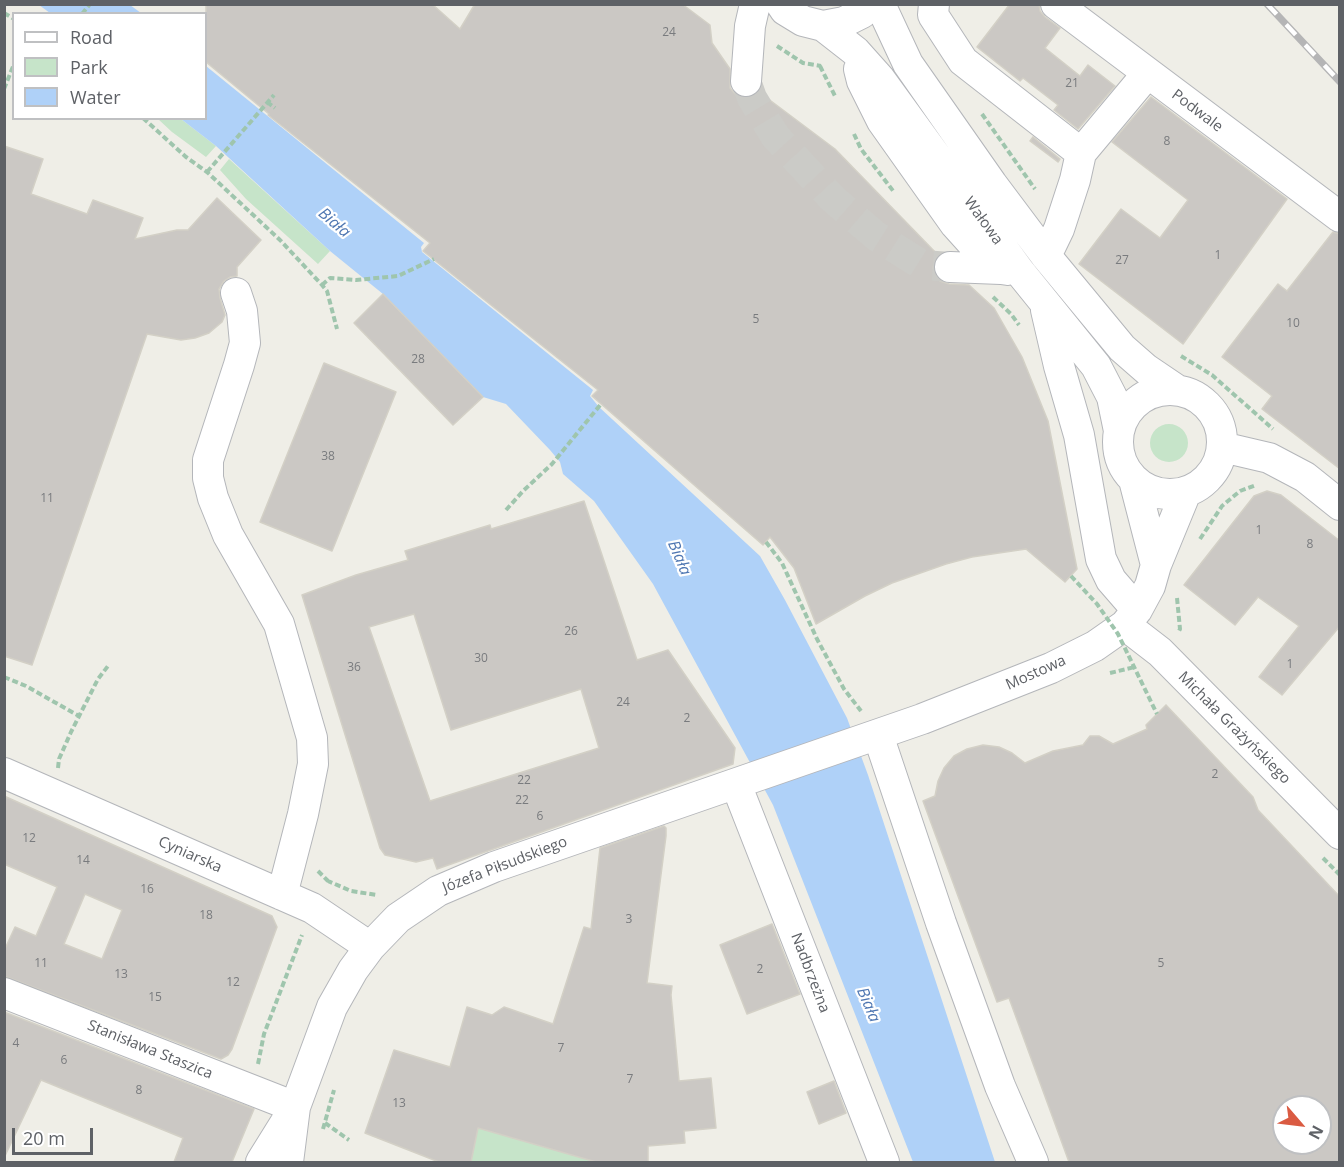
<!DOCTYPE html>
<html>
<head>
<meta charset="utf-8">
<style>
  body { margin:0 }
  #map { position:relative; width:1344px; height:1167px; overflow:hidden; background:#efeee7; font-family:"Open Sans",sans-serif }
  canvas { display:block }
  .frame { position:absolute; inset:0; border:6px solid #5e6166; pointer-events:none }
  .legend { position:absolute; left:12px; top:12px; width:195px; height:108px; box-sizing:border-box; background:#fff; border:2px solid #bfc0c2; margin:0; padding:8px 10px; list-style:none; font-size:18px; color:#5e6166 }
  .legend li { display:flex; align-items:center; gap:12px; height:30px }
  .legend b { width:30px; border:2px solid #bfc0c2 }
  .north { position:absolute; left:1272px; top:1095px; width:60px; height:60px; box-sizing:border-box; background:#fff; border:2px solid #bfc0c2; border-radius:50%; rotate:118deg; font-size:16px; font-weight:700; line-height:24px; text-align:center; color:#5e6166 }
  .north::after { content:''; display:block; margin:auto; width:21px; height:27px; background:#da5b42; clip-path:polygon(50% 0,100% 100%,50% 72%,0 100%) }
  .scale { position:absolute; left:12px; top:1128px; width:81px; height:27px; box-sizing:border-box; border:3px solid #5e6166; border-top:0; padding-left:8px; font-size:18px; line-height:21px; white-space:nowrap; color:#5e6166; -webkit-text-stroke:4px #fff; paint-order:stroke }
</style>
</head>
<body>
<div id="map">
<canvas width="1344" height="1167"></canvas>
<div class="frame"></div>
<ul class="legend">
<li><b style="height:8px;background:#fff"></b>Road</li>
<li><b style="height:16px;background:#c6e4c9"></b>Park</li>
<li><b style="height:16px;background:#afd1f8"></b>Water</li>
</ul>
<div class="north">N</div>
<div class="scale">20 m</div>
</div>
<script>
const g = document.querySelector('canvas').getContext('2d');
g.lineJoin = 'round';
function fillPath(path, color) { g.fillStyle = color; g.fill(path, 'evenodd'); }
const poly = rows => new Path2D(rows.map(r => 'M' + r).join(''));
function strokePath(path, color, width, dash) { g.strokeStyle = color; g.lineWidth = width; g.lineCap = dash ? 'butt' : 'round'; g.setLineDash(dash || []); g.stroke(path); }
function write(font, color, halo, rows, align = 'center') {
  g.font = font + ' "Open Sans",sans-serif'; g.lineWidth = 4.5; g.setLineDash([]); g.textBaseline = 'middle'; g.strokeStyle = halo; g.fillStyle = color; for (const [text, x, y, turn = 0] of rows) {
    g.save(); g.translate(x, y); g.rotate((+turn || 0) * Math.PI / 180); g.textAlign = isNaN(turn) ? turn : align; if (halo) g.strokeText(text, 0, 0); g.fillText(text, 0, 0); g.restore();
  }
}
fillPath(poly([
  [158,119,181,119,216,146,206,157,172,132],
  [229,159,330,251,318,264,246,199,220,170],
  '1150 443a19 19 0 1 1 38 0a19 19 0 1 1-38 0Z',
  [478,1128,596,1162,471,1162]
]), '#c6e4c9');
fillPath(poly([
  [39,5,130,5,141,13,50,13],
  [206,66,424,243,421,247,422,252,593,390,590,396,599,407,760,556,785,600,847,718,868,775,995,1162,913,1162,773,805,653,584,594,501,563,474,560,462,550,450,506,404,483,397,383,294,330,251,216,146,181,119,206,118]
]), '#afd1f8');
const building = poly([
  [206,4,432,4,460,29,475,4,682,4,710,25,712,43,730,69,730,88,736,95,745,98,753,97,759,92,835,149,938,255,933,267,935,276,940,281,949,284,969,285,994,308,1022,357,1048,421,1077,569,1065,582,1026,549,972,557,946,564,892,583,865,596,816,624,794,568,770,537,763,545,592,396,598,390,423,251,430,243,268,115,269,114,206,62,206,4],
  [1010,4,1039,4,1040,11,1045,17,1060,28,1045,48,1080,76,1088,65,1115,86,1078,129,1054,110,1058,105,1023,78,1020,81,977,47,1010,4],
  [1151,97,1287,199,1183,344,1079,264,1121,209,1160,238,1188,200,1112,142,1151,97],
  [1033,137,1060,159,1058,162,1030,141,1033,137],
  [4,146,43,159,31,194,87,214,93,200,143,218,135,239,177,230,188,230,217,198,261,240,237,267,237,276,230,277,224,281,219,289,220,298,225,315,222,322,209,333,195,338,181,340,147,334,32,665,4,656,4,146],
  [1333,232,1340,234,1340,469,1262,409,1272,396,1222,357,1278,284,1287,291,1333,232],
  [383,294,483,397,453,425,354,323,383,294],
  [324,363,396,392,332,551,260,522,324,363],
  [1267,491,1281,495,1340,541,1340,626,1282,695,1259,677,1299,626,1258,597,1235,625,1184,585,1254,496,1267,491],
  [584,501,637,660,668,650,735,748,733,764,437,869,433,858,416,862,385,855,380,848,302,595,356,575,408,560,405,551,490,525,491,529,584,501],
  [414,614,451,730,581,689,599,748,430,801,369,627,414,614],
  [1166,705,1253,797,1258,810,1340,897,1340,1162,1069,1162,1009,998,997,1002,923,801,935,796,938,781,944,768,954,756,967,749,983,745,999,747,1012,753,1025,763,1053,751,1083,745,1090,736,1099,736,1113,744,1147,729,1146,725,1166,705],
  [1284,1107,1320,1107,1320,1143,1284,1143,1284,1107],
  [4,796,272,916,277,927,232,1049,228,1055,221,1059,4,976,4,951,15,927,36,936,57,887,4,864,4,796],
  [85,894,122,910,102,959,64,944,85,894],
  [664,826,666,828,666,836,647,983,672,986,671,995,679,1081,711,1078,716,1128,684,1131,685,1143,648,1146,648,1162,596,1162,478,1128,471,1162,439,1162,365,1133,394,1050,450,1067,467,1007,492,1015,504,1007,553,1024,584,927,591,929,600,848,664,826],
  [772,924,800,994,747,1014,720,945,772,924],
  [4,1012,254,1109,232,1162,174,1162,183,1138,41,1080,4,1158,4,1012],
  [834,1081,846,1113,819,1124,807,1092,834,1081]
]);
fillPath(building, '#cbc8c4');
strokePath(building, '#d3d0c6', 1.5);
strokePath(poly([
  [746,81,752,98,775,136,832,198,876,236,922,265,950,267]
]), '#cbcbc7', 30, [30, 15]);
const minor = poly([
  [781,4,785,10,803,21,823,26,844,22,862,13,869,4],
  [880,4,908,64,992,184,1046,256,1122,348,1146,369,1177,390],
  [934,4,933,15,963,61,1081,153],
  [1056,4,1340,217],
  [823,26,855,51,880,79,1020,272,1096,366,1112,397,1119,431],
  [859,69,862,81,882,121,955,224,982,254,1001,269,1008,270],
  [746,81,750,26,755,4],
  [1046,256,1059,229,1075,180,1081,153,1147,74],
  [950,267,1001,269],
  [236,293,242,311,245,343,239,365,208,460,208,478,213,498,228,535,279,624,312,738,313,764,303,814,282,895],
  [1046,310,1059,366,1079,435,1101,559,1111,580,1137,610],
  '1118 442a52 52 0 1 1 104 0a52 52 0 1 1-104 0Z',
  [1222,447,1269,458,1305,477,1340,505],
  [1134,480,1156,565],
  [1125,625,1160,652,1340,834],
  [878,735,941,923,1000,1086,1033,1162],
  [4,773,312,908,370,947],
  [736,784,884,1162],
  [4,993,295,1107],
  [261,1162,289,1117],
  [288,1162,295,1107,332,1007,353,970,370,947,398,918,438,891,494,867,922,719,1051,668,1095,646,1125,625,1137,610,1150,586,1156,565,1186,492]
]);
strokePath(minor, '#b4b6ba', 32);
strokePath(poly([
  [4,13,14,19],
  [82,14,90,4],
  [777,46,803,63,821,66],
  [820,66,836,98],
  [4,89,14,64],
  [267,102,275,108],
  [982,114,1035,189],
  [143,118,186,157,207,172,280,240,322,285,327,291,337,329],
  [854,134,861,149,894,192],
  [207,172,274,95],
  [322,285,330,278,356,280,398,276,434,259],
  [993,297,1011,314,1019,325],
  [1181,356,1212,375,1273,429],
  [506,510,523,491,552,464,601,404],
  [1200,539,1222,506,1240,491,1256,485],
  [766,542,782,563,817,639,844,689,861,711],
  [1177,598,1180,629,1179,631],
  [1110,673,1135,667],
  [4,677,26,686,79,716],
  [58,768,59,759,71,732,98,679,108,666],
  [1323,858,1340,875],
  [318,871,328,881],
  [327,882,328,881,351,891,377,895],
  [258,1064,264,1034,302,935],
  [325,1123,349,1140],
  [323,1129,334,1090]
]), '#9fc5ad', 4, [6, 3]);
strokePath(minor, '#fff', 30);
const rail = poly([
  [1267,4,1340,82]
]);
strokePath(rail, '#b5b5b6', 7);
strokePath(rail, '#fff', 4.5, [14]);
strokePath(poly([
  [1071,576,1097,604,1118,634,1157,714]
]), '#9fc5ad', 4, [6, 3]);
write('12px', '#797b7e', null, [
  ["24",669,33],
  ["21",1072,84],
  ["8",1167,142],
  ["1",1218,256],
  ["27",1122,261],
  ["5",756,320],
  ["10",1293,324],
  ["28",418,360],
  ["38",328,457],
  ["11",47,499],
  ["1",1259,531],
  ["8",1310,545],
  ["26",571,632],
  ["30",481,659],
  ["1",1290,665],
  ["36",354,668],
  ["24",623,703],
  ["2",687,719],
  ["2",1215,775],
  ["22",524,781],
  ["22",522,801],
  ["6",540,817],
  ["12",29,839],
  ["14",83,861],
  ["16",147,890],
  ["18",206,916],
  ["3",629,920],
  ["11",41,964],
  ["5",1161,964],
  ["2",760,970],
  ["13",121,975],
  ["12",233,983],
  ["15",155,998],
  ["4",16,1044],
  ["7",561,1049],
  ["6",64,1061],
  ["7",630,1080],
  ["8",139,1091],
  ["13",399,1104]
]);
write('15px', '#5e6166', '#fff', [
  ["Podwale",1197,111,37],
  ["Wałowa",983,221,54],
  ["Mostowa",1036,673,-24],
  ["Michała Grażyńskiego",1234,728,45],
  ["Cyniarska",190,855,24],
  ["Józefa Piłsudskiego",505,865,-21],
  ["Nadbrzeżna",810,973,69],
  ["Stanisława Staszica",150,1050,22]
]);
write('italic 16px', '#4f77b2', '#fff', [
  ["Biała",334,223,41],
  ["Biała",679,558,67],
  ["Biała",868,1005,67]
]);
</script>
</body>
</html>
